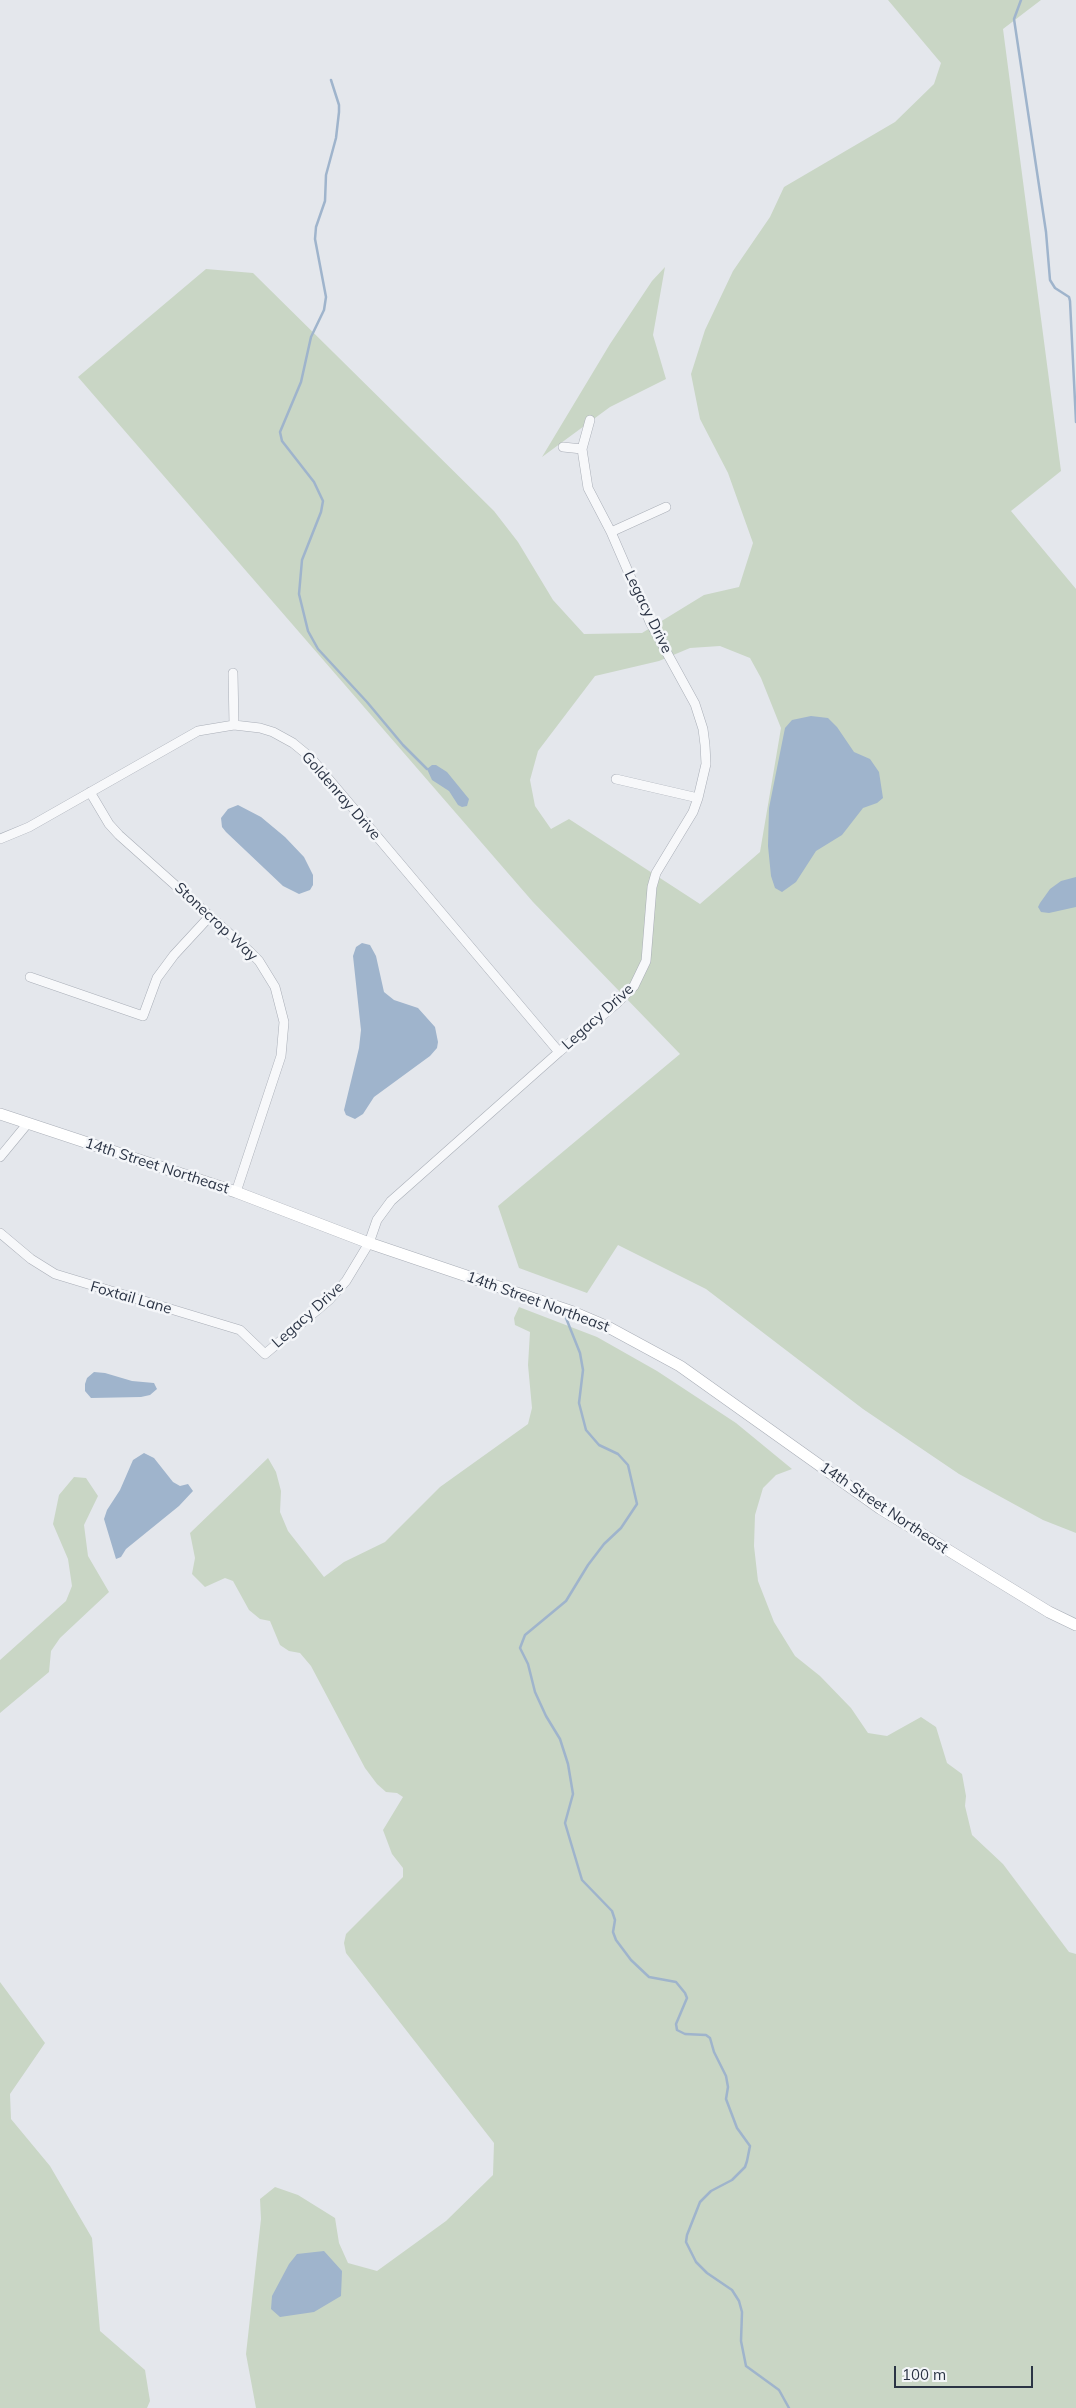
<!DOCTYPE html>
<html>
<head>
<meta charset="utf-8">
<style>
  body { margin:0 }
  #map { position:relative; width:1076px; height:2408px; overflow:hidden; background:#e4e7ec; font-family:Mulish,sans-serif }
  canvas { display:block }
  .scale { position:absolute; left:894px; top:2366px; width:139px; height:22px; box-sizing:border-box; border:2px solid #2b3445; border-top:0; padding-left:6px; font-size:15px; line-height:18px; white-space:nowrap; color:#2b3445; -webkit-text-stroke:4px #f4f6f9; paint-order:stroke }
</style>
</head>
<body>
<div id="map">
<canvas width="1076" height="2408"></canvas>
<div class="scale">100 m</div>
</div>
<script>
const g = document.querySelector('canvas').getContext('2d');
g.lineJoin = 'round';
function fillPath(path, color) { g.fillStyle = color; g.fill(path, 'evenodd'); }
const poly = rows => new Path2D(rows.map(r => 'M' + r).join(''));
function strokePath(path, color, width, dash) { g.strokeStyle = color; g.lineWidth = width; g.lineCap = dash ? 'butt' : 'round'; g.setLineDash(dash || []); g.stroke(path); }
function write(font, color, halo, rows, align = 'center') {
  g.font = font + ' Mulish,sans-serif'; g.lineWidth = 5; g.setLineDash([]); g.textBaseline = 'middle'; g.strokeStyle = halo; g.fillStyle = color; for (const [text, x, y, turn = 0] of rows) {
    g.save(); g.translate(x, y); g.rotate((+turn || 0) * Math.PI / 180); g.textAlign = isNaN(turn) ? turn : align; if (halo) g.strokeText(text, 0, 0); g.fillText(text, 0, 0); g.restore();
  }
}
fillPath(poly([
  [888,0,1041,0,1003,29,1061,471,1011,511,1076,589,1076,1533,1043,1520,959,1474,863,1409,706,1289,618,1245,587,1293,519,1268,498,1206,680,1054,533,902,78,377,206,269,253,273,494,511,518,542,553,600,584,634,642,633,704,595,739,587,753,543,728,473,700,419,691,374,705,330,733,271,770,217,784,187,895,122,934,84,941,63],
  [720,646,750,658,761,678,781,728,760,852,700,904,569,819,551,829,535,806,530,780,538,751,595,676,659,661,690,648],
  [665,267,653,335,666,379,610,407,542,457,610,344,652,281],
  [519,1307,597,1337,657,1371,736,1423,792,1469,776,1475,763,1488,755,1515,754,1546,758,1581,774,1622,795,1656,820,1676,851,1708,868,1733,887,1736,921,1717,936,1727,947,1763,962,1774,966,1796,965,1806,972,1835,1003,1864,1069,1952,1076,1954,1076,2408,256,2408,246,2354,261,2219,260,2199,275,2187,298,2195,335,2218,339,2243,348,2263,377,2271,446,2221,493,2175,494,2143,346,1953,344,1943,346,1934,403,1877,403,1868,392,1854,383,1830,403,1797,397,1793,386,1792,377,1784,365,1768,311,1666,300,1653,289,1651,280,1645,270,1621,260,1619,249,1610,233,1581,225,1578,205,1587,192,1574,195,1558,190,1533,268,1458,276,1472,281,1491,280,1512,288,1531,324,1577,344,1562,385,1542,440,1487,528,1424,532,1408,528,1365,530,1332,515,1325,514,1318],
  [74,1477,86,1478,98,1496,84,1525,88,1556,109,1592,60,1638,51,1651,49,1672,0,1713,0,1660,66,1601,72,1586,68,1559,53,1524,59,1495],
  [0,1982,45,2043,10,2094,11,2119,50,2166,92,2238,100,2331,145,2370,150,2401,147,2408,0,2408]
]), '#c9d6c5');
fillPath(poly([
  [811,716,828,718,837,727,854,752,870,759,879,772,883,798,877,803,863,808,842,835,816,851,796,882,782,892,775,888,771,876,768,846,769,808,785,728,792,720],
  [432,765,436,765,447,772,469,799,467,806,462,807,458,805,449,791,432,780,427,769],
  [238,805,261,817,285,837,304,857,313,875,313,885,310,890,299,894,283,886,226,832,222,827,221,818,228,809],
  [1076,877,1076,907,1049,913,1041,912,1038,907,1040,903,1050,889,1061,881],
  [362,943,370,945,376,956,384,992,394,1000,418,1008,435,1027,438,1042,437,1048,430,1056,374,1097,363,1114,355,1119,346,1115,344,1110,359,1048,361,1030,353,956,356,947],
  [94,1372,105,1373,132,1381,154,1383,157,1389,150,1395,141,1397,91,1398,85,1391,85,1384,87,1378],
  [144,1453,154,1458,173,1482,180,1486,188,1484,193,1491,179,1506,126,1549,121,1557,116,1559,104,1519,107,1510,120,1490,133,1460],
  [324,2251,342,2271,341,2296,314,2312,280,2317,271,2309,272,2296,289,2264,297,2254]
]), '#9fb4cc');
strokePath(poly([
  [1021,0,1014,19,1046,232,1050,280,1055,288,1069,297,1070,301,1076,422],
  [331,80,339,105,339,112,336,138,326,175,325,201,316,227,315,239,326,297,324,310,311,337,301,382,280,432,282,441,314,482,323,501,321,512,302,560,299,594,308,631,318,649,367,702,403,745,427,769],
  [564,1313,580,1353,583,1370,579,1403,586,1430,599,1445,618,1454,628,1465,637,1504,621,1528,604,1544,588,1565,566,1601,525,1635,520,1648,528,1664,535,1692,546,1716,560,1739,568,1764,573,1794,565,1823,582,1880,612,1911,615,1920,613,1932,616,1940,631,1960,649,1977,676,1982,685,1993,687,1998,676,2024,677,2030,685,2034,706,2035,710,2038,714,2052,726,2076,728,2087,726,2099,737,2128,750,2146,747,2161,745,2167,732,2180,711,2191,700,2202,687,2235,686,2242,696,2262,707,2273,732,2290,739,2301,742,2312,741,2341,746,2366,779,2390,789,2408]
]), '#9fb4cc', 2.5);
const street = poly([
  [563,447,582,449],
  [611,532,666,507],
  [233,673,234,725],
  [616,779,698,798],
  [90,792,109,824,119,835,249,951,259,961,275,987,284,1022,281,1056,236,1192],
  [0,839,29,827,198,731,234,725,260,728,273,732,293,743,310,757,559,1052],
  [30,977,143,1016,157,978,174,955,210,916],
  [0,1157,28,1123],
  [0,1233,31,1259,55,1274,240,1330,265,1354,329,1300,346,1281,369,1243,377,1220,391,1201,559,1052,616,1004,634,986,646,961,652,887,656,873,693,812,698,798,706,764,705,745,703,729,695,704,650,622,611,532,588,488,582,449,590,420]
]);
const secondary = poly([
  [0,1114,236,1192,369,1243,573,1312,608,1327,680,1366,881,1509,1049,1612,1076,1625]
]);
strokePath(street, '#a9aeb7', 10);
strokePath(secondary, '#a9aeb7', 12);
strokePath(street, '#f7f8fa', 9);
strokePath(secondary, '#fff', 11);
write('15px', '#2b3445', '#f4f6f9', [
  ["Legacy Drive",648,612,64],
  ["Goldenray Drive",341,796,49],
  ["Stonecrop Way",216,922,43],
  ["Legacy Drive",598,1017,-42],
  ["14th Street Northeast",157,1166,18],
  ["Foxtail Lane",131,1298,16],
  ["14th Street Northeast",538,1302,20],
  ["Legacy Drive",308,1315,-42],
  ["14th Street Northeast",884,1508,34]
]);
</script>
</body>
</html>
